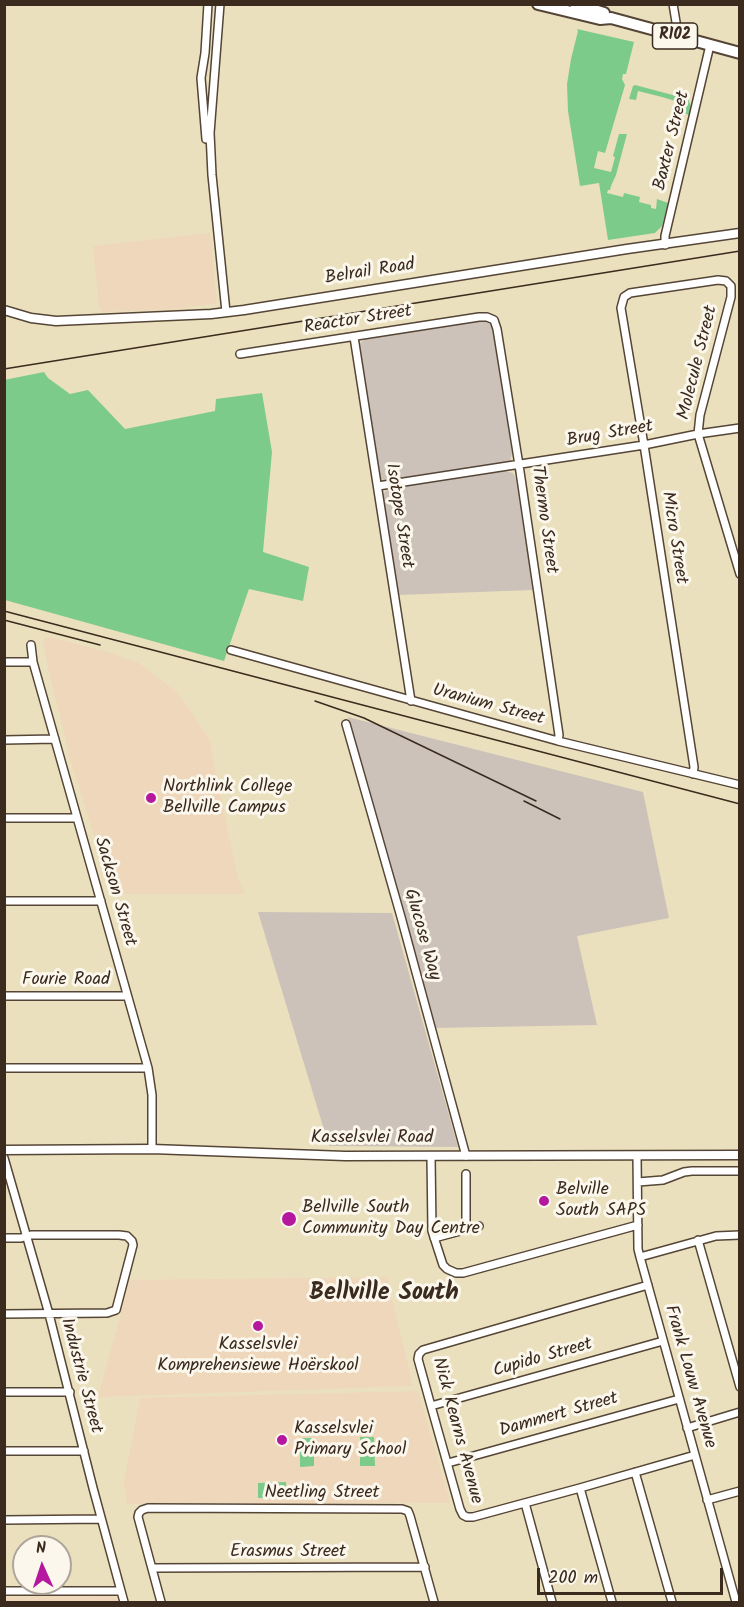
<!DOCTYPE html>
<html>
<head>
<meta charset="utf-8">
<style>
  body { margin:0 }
  #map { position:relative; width:744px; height:1607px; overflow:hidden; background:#ebe0bd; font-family:Kalam,sans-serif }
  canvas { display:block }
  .frame { position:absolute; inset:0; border:6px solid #3b2a1e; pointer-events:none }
  .north { position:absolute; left:12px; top:1535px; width:60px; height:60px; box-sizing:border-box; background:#fbf7ec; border:2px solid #aea59a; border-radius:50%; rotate:357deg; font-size:16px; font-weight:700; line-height:24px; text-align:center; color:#3b2a1e }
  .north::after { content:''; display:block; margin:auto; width:21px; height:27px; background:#b5179e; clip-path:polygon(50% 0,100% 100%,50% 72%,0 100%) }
  .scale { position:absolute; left:537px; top:1568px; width:186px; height:27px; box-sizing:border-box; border:3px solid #3b2a1e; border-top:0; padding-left:8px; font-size:18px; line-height:21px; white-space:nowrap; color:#3b2a1e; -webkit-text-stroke:4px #fbf7ec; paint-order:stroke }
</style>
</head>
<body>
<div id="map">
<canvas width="744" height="1607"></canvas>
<div class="frame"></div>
<div class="north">N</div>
<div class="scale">200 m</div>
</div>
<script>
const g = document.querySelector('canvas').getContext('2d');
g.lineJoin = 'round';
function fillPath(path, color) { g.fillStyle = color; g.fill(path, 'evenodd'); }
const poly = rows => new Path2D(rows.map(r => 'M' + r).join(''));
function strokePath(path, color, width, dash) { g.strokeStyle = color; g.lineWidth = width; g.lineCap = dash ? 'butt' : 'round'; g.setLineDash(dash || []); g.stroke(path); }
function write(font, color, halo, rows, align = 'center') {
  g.font = font + ' Kalam,sans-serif'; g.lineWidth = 6; g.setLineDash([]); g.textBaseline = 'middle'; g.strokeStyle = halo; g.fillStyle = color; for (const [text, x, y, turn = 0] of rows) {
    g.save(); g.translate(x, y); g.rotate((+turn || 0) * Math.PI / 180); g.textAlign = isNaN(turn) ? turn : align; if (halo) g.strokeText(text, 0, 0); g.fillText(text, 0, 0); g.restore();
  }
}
fillPath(poly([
  [210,233,217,303,180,309,102,312,99,308,93,246],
  [50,637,111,653,139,663,175,691,186,704,209,739,238,879,245,894,112,894,70,759,43,646,43,642,45,638],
  [387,1277,413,1386,98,1397,130,1280],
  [418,1391,450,1503,127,1504,124,1482,140,1398],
  [113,1596,119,1602,5,1602,5,1597]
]), '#eed7bb');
fillPath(poly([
  [482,321,488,322,493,328,512,453,510,461,387,481,381,479,379,475,359,346,360,343,365,339],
  [505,471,513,473,516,479,533,590,398,595,382,497,384,493,388,489],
  [348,717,643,792,669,918,577,936,597,1025,433,1028,406,922],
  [258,912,392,913,458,1147,329,1146]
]), '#ccc2b9');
fillPath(poly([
  [577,29,634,42,626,74,623,74,622,79,625,85,605,153,598,151,594,168,611,172,615,157,613,156,619,134,627,134,616,175,611,186,610,190,608,190,607,193,623,197,624,193,640,197,639,202,651,205,651,208,656,209,657,199,668,203,662,226,655,233,608,240,599,183,580,186,568,111,567,84,571,59,578,31],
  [635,85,688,99,691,106,689,115,683,113,685,104,662,97,638,91,636,100,629,99,633,86],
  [44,372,48,378,70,394,88,390,125,429,215,411,216,399,262,393,272,452,263,552,309,567,303,601,249,589,224,661,5,600,4,380],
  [360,1437,374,1437,375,1466,360,1466],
  [300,1438,314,1438,314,1466,300,1467],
  [286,1482,287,1497,258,1498,258,1483]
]), '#7dcb8a');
const minor = poly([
  [220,4,210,133,212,175,226,312],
  [673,4,676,22,674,35],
  [206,139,201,78,205,53,208,4],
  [665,245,665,236,710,45],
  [354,337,411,701],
  [240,354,479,317,487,317,494,320,497,329,519,465,559,735,558,741],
  [378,486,644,445,698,434,740,428],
  [31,645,33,662,148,1068,152,1095,152,1149],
  [231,650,558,741,740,785],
  [4,662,33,662],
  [346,724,401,917,466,1156],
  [4,740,55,739],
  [693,774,694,767,644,445,621,308,624,297,630,293,718,280,726,281,731,286,731,297,700,415,698,434,740,574],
  [4,818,77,818],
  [4,901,101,901],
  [4,996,127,996],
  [4,1068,148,1068],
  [431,1156,432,1231,443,1265,447,1269,456,1273,463,1273,638,1225],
  [637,1156,638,1249,640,1257,736,1602],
  [4,1158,49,1314,93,1488,124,1602],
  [466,1174,466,1230],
  [638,1182,663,1180,684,1172,692,1171,740,1171],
  [4,1238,21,1238,31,1235,119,1235,127,1236,132,1241,133,1245,116,1310,107,1313,4,1314],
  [434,1238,479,1226],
  [698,1240,740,1387],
  [640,1257,716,1236,740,1235],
  [648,1285,423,1350,419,1354,418,1359,431,1406,460,1509,463,1515,467,1517,473,1517,580,1488,695,1455],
  [4,1392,70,1392],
  [431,1406,663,1341],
  [687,1428,740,1412],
  [4,1451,84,1451],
  [448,1463,679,1399],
  [635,1472,672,1602],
  [580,1488,612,1602],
  [707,1500,740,1491],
  [525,1503,552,1602],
  [4,1520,101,1519],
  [152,1568,425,1567],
  [4,1591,121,1591],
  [161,1602,138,1517,139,1513,142,1510,148,1508,402,1509,408,1511,410,1516,434,1602]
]);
const tertiary = poly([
  [4,310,31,318,56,321,211,314,244,310,627,249,740,233],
  [4,1150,152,1149,345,1156,740,1155]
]);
const primary = poly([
  [538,4,600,19,611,18,740,53],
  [575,4,604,13]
]);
strokePath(minor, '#554536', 10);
strokePath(tertiary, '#554536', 11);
strokePath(primary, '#554536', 14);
strokePath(minor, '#fff', 7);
strokePath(tertiary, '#fff', 8);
strokePath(primary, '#fff', 10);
strokePath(poly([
  [4,369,740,251],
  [4,611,740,804],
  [4,620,100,645],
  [315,701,364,718,536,801],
  [524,801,560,819]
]), '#3b2a1e', 1.5);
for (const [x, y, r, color] of [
  [151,798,6,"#b5179e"],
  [544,1201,6,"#b5179e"],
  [289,1219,8,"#b5179e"],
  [258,1326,6,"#b5179e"],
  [282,1440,6,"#b5179e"]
]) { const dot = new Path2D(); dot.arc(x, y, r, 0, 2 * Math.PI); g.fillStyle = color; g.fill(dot); strokePath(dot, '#fbf7ec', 2); }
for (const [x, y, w] of [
  [675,36,45]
]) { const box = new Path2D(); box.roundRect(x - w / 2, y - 13, w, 26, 4.5); g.fillStyle = '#fbf7ec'; g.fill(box); strokePath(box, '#3b2a1e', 1.5); }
write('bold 16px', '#3b2a1e', null, [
  ["R102",675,36]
]);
write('18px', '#3b2a1e', '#fbf7ec', [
  ["Baxter Street",673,141,-76],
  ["Belrail Road",370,273,-9],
  ["Reactor Street",358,321,-9],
  ["Molecule Street",699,363,-76],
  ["Brug Street",610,435,-10],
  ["Isotope Street",398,516,81],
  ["Thermo Street",543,520,82],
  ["Micro Street",673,538,81],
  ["Uranium Street",488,706,15],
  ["Sackson Street",114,892,74],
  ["Glucose Way",421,935,74],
  ["Fourie Road",66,981],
  ["Kasselsvlei Road",372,1139],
  ["Cupido Street",543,1359,-16],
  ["Industrie Street",80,1376,75],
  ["Frank Louw Avenue",689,1377,74],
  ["Dammert Street",559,1416,-16],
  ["Nick Kearns Avenue",456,1431,75],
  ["Neetling Street",322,1494],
  ["Erasmus Street",288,1553]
]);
write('18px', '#3b2a1e', '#fbf7ec', [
  ["Northlink College",163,788],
  ["Bellville Campus",163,809],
  ["Belville",556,1191],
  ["South SAPS",556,1212],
  ["Bellville South",302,1209],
  ["Community Day Centre",302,1230],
  ["Kasselsvlei",258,1346,"center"],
  ["Komprehensiewe Hoërskool",258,1367,"center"],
  ["Kasselsvlei",294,1430],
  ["Primary School",294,1451]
], 'left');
write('bold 24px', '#3b2a1e', '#fbf7ec', [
  ["Bellville South",384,1295]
]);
</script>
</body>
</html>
